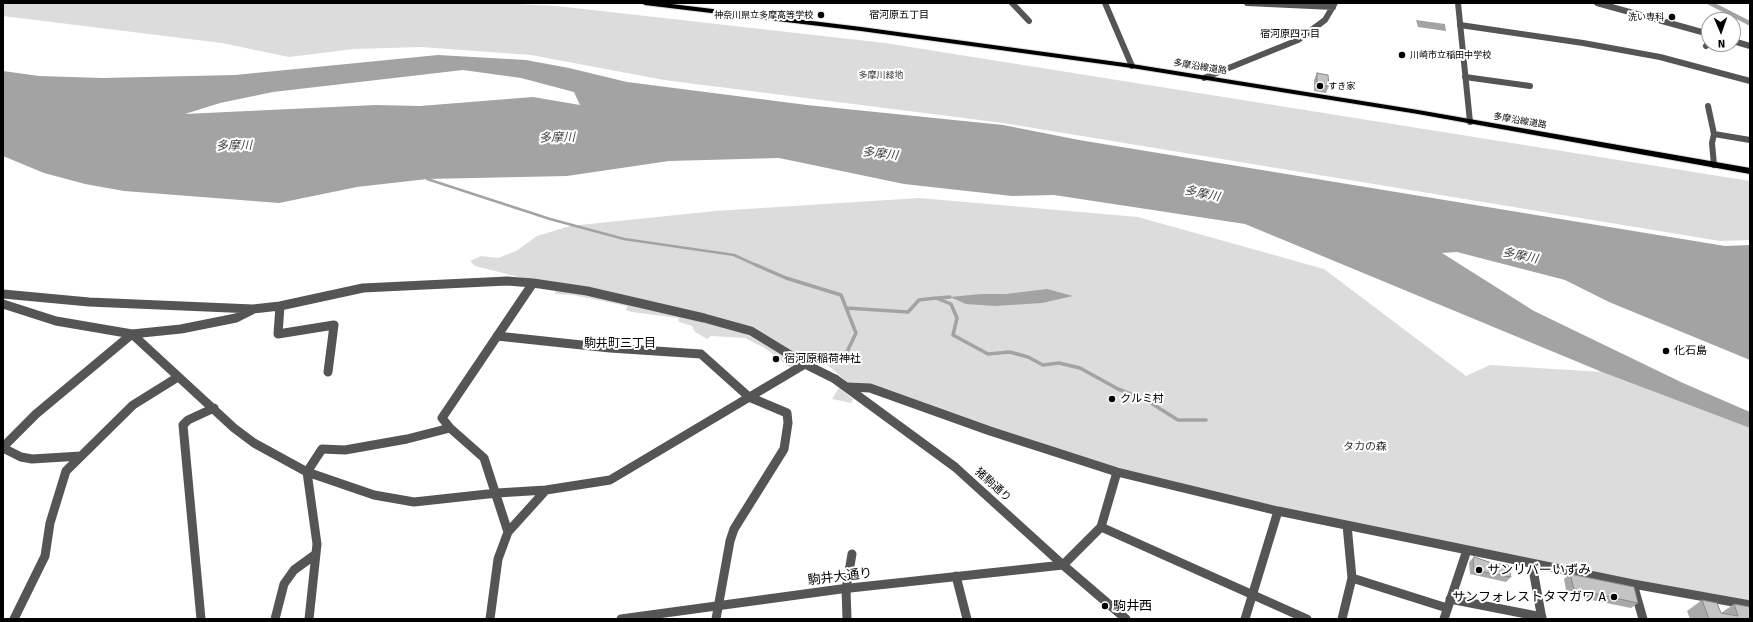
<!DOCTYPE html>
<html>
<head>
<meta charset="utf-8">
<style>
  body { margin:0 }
  #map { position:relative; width:1753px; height:622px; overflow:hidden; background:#fff; font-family:"Fira Sans",sans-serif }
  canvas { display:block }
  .frame { position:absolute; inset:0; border:4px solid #000; pointer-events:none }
  .north { position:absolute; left:1701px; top:12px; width:40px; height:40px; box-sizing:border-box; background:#fff; border:1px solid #999; border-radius:50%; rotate:178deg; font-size:11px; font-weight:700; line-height:16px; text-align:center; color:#000 }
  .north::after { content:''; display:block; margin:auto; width:14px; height:18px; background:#000; clip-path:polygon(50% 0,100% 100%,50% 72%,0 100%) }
</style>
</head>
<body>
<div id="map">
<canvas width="1753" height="622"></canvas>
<div class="frame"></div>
<div class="north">N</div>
</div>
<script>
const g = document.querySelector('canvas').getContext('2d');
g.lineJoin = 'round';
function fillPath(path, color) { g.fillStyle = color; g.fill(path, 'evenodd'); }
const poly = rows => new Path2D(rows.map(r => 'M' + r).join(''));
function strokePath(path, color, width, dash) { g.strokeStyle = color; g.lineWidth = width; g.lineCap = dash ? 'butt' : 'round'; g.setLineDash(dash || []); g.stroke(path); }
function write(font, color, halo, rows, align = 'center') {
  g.font = font + ' "Fira Sans","Noto Sans JP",sans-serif'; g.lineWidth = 4; g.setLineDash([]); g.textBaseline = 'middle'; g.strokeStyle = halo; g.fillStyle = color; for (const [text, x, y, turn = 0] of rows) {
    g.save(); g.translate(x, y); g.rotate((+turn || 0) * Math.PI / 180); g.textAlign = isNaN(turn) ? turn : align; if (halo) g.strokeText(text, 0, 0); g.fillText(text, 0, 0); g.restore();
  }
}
fillPath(poly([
  [3,3,501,3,557,6,885,43,1750,181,1750,240,1720,241,1003,123,664,80,531,55,421,47,354,49,289,57,222,43,3,16],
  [919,198,1138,217,1324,269,1466,376,1490,365,1602,372,1750,428,1750,603,1663,587,1351,523,1142,476,849,384,829,366,812,360,803,360,756,330,531,280,475,266,470,261,481,256,498,258,516,251,537,236,570,226,715,211],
  [556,290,610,299,743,332,799,365,792,369,780,360,776,360,775,356,765,348,745,338,711,336,707,339,695,332,692,326,679,322,678,318,632,312,626,310,627,306,573,295,555,294],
  [839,388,854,400,852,400,852,403,832,399]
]), '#dcdcdc');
fillPath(poly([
  [1416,20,1445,24,1446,31,1418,27],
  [438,55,526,60,569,68,627,82,807,105,1003,125,1079,140,1725,246,1750,245,1750,360,1609,302,1565,280,1457,252,1442,253,1534,311,1683,383,1750,412,1750,428,1602,372,1245,224,1054,195,1012,196,904,184,779,158,669,161,567,176,427,179,357,187,279,203,124,191,85,184,44,173,3,156,3,71,39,76,102,78,235,75],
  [463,70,521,78,574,92,580,105,533,97,420,106,375,105,185,114,220,103,273,92],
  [1047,289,1073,296,1042,303,995,306,966,304,950,297,981,294,1006,294]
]), '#a3a3a3');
strokePath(poly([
  [427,179,550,219,624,239,734,255,758,266]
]), '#a3a3a3', 2.5);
strokePath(poly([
  [756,265,786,278,841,295,856,333,845,356],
  [938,298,950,297],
  [846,308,908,312,919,300,936,298,951,304,957,318,953,335,988,354,1010,352,1028,357,1043,365,1059,363,1080,368,1118,389,1146,400,1178,420,1206,420]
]), '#a3a3a3', 3.5);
fillPath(poly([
  [1705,3,1715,3,1750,21,1750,26,1705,3]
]), '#a3a3a3');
const primary = poly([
  [641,3,663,3,861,27,1132,64,1418,110,1750,168,1750,174,1418,114,1132,68,861,31,645,5,641,3]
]);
strokePath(primary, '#dbdbdb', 2);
strokePath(poly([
  [1012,3,1029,21],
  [1105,3,1132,66],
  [1247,3,1333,7],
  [1460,25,1583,43,1660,57,1750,81],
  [1706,46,1709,44],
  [1465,77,1530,86],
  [1204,78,1298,40,1325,20,1335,3],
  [1708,106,1714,134,1712,143,1714,165],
  [1714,134,1750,140]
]), '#555', 6);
strokePath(poly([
  [3,294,89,302,253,309,280,306,363,288,507,281,533,283,587,291,704,318,751,331,805,364,835,379],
  [3,304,56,321,132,334,181,329,236,318,252,310],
  [280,306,278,334,334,325,328,372],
  [132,334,234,428,254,443,307,472,374,495,414,502,497,493,546,490,610,480,805,364],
  [497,336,610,348,701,354,749,397,787,413,788,423,784,449,734,529,730,541,716,619],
  [847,387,870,388,990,431,1117,472,1278,511,1633,584,1750,605],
  [3,447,36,414,132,334],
  [3,448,21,457,32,459,81,456],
  [1101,527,1307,619],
  [508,532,546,490],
  [1532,564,1542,619],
  [1063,565,1101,527,1117,472],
  [956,576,967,619],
  [1352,578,1447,608],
  [1633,584,1643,619],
  [1450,599,1542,617],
  [14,619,45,556,50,523,66,471,133,405,178,377],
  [201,619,183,425,188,420,214,408],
  [275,619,284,584,294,570,316,554],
  [309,619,317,544,307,472,322,449,345,450,407,439,450,428],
  [490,619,498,559,508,532,484,458,450,428,442,418,533,283],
  [847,619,846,589,852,554],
  [1245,619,1278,511],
  [1342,619,1352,578,1347,525],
  [1444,619,1467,550]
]), '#555', 9);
strokePath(poly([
  [1458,3,1470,122],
  [1597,3,1709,34],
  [1733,41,1750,46]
]), '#555', 6);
strokePath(poly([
  [835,379,955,467,1063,565,1126,619],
  [621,619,841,589,1063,565]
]), '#555', 9);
fillPath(primary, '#000');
fillPath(poly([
  [1317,73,1329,86,1326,93,1314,91,1314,80],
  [1474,557,1511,577,1506,582,1470,574,1469,563,1470,561],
  [1570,574,1638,603,1631,608,1567,595,1564,579],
  [1702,600,1721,613,1734,604,1750,619,1690,619,1687,611]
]), '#a9a9a9');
const building = poly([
  [1317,73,1328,75,1329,86,1317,85,1317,73],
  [1474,557,1492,563,1508,565,1511,577,1474,570,1473,559,1474,557],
  [1570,574,1634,587,1638,603,1574,589,1570,574],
  [1702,600,1717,603,1721,613,1738,616,1734,604,1750,607,1750,619,1709,619,1702,600]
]);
fillPath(building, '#c4c4c4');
strokePath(building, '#898989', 1);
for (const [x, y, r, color] of [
  [821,15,4,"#000"],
  [1672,17,4,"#000"],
  [1402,55,4,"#000"],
  [1320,86,4,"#000"],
  [1666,351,4,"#000"],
  [776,359,4,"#000"],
  [1112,399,4,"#000"],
  [1479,570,4,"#000"],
  [1614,597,4,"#000"],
  [1105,606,4,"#000"]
]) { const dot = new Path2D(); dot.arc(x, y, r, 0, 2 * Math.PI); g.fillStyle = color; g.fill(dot); strokePath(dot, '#fff', 1.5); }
write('9px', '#000', '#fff', [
  ["神奈川県立多摩高等学校",813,15],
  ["洗い専科",1664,17],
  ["川崎市立稲田中学校",1410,55,"left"],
  ["すき家",1328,86,"left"]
], 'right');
write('9px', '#000', '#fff', [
  ["多摩沿線道路",1200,67,9],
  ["多摩沿線道路",1520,121,10]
]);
write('9px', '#333', '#fff', [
  ["多摩川緑地",881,75]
]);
write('10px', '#000', '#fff', [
  ["宿河原五丁目",899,15],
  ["宿河原四丁目",1290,34]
]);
write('11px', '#000', '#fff', [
  ["化石島",1674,351],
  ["宿河原稲荷神社",784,359],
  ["クルミ村",1120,399]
], 'left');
write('11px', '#333', '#fff', [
  ["タカの森",1365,447]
]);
write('11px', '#000', '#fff', [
  ["猪駒通り",993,485,42]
]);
write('italic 12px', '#444', '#fff', [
  ["多摩川",557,138,-1],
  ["多摩川",234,146,-1],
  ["多摩川",880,154,7],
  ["多摩川",1202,194,11],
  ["多摩川",1520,256,11]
]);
write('12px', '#000', '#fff', [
  ["駒井町三丁目",620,344]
]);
write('13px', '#000', '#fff', [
  ["サンリバーいずみ",1487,570],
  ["サンフォレストタマガワ A",1606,597,"right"],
  ["駒井西",1113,606]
], 'left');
write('13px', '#000', '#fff', [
  ["駒井大通り",840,577,-7]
]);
</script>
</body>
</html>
